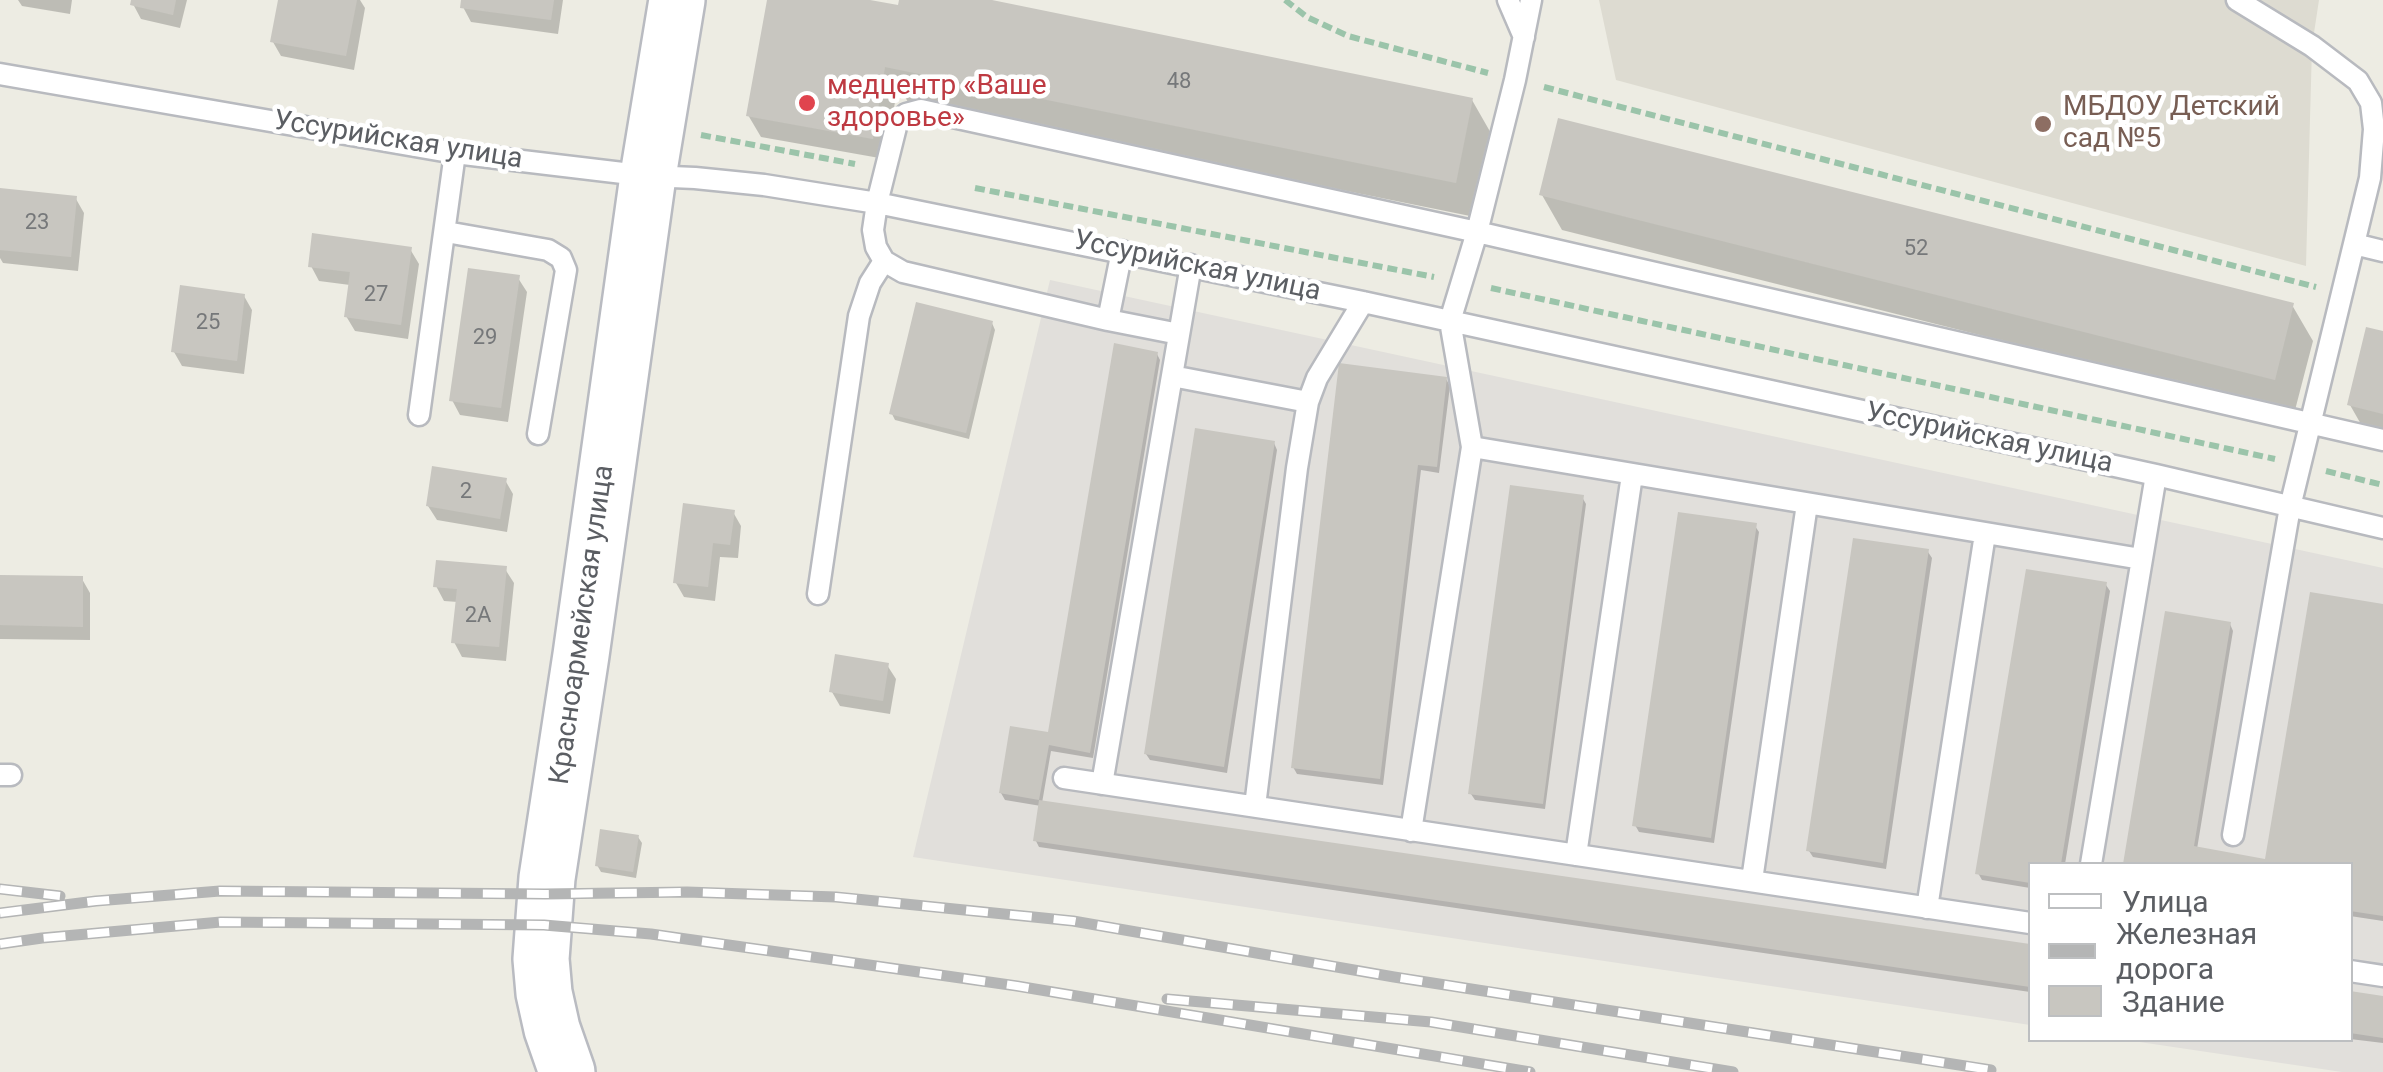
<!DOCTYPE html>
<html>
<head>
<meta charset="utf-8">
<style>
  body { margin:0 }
  #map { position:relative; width:2383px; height:1072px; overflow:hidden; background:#edece3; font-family:Roboto,sans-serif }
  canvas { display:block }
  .legend { position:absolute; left:2028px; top:862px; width:325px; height:180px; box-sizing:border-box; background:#fff; border:2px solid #bdbfc1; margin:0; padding:12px 18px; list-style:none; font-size:30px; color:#5b5e63 }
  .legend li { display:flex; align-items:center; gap:20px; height:50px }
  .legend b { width:50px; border:2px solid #bdbfc1 }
</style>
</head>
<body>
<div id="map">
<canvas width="2383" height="1072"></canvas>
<ul class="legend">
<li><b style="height:12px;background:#fff"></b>Улица</li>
<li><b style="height:12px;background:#b4b5b5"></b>Железная дорога</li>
<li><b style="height:28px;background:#c8c6c0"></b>Здание</li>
</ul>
</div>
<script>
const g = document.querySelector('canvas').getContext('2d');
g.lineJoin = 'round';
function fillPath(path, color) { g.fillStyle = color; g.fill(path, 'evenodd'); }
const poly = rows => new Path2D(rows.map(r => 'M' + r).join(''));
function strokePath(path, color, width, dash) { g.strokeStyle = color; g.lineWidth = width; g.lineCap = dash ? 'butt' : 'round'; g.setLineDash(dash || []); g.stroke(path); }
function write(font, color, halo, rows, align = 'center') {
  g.font = font + ' Roboto,sans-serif'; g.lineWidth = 9; g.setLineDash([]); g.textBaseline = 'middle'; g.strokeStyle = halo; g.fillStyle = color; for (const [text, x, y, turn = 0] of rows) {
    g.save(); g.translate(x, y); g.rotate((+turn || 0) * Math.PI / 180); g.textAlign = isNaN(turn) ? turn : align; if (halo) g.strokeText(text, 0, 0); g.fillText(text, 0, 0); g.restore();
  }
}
fillPath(poly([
  [1050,280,2383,568,2383,1072,2342,1072,2126,1040,2350,1040,2350,864,2030,864,2030,1025,913,857]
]), '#e1dfdb');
fillPath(poly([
  [1599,0,2319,0,2312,46,2306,266,1616,80]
]), '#dddbd1');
fillPath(poly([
  [18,0,72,0,70,14,22,6],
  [134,0,187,0,180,28,141,19,133,4],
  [281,0,360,0,365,8,354,70,281,56,273,42],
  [464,0,563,0,558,34,471,22,463,7],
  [769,0,856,0,900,8,901,0,980,0,1472,100,1492,135,1475,217,908,102,898,85,885,159,761,137,748,115],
  [0,191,76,199,84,213,78,271,3,263,0,258],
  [1542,195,2292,305,2313,341,2294,414,1562,230],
  [410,249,419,264,408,339,355,331,346,316,350,285,319,281,311,266],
  [518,278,527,292,508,422,460,415,452,400],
  [244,296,252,310,244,374,182,366,174,352],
  [992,323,995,330,969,439,895,420,892,414],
  [2383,334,2383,443,2370,440,2350,405],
  [1157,354,1160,360,1093,758,1051,751,1042,803,2030,947,2030,992,1039,847,1036,841,1041,806,1005,800,1001,793,1050,735],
  [1446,379,1450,386,1439,473,1421,470,1383,785,1297,774,1293,767],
  [1274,443,1277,450,1227,773,1150,760,1146,754],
  [505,480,513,494,507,532,437,520,428,506],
  [1582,497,1586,504,1545,809,1475,800,1471,794],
  [733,512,741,526,738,558,720,557,715,601,684,597,676,583],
  [1755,526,1759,532,1714,843,1639,832,1635,825],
  [1928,552,1932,558,1886,869,1813,857,1809,851],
  [505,569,514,583,506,661,462,657,454,642,458,602,444,601,436,586],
  [0,577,82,579,90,593,90,640,0,639],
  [2106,585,2110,591,2065,864,2030,864,2030,888,1982,880,1978,873],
  [2383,607,2383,921,2350,916,2350,864,2125,864,2167,614,2230,624,2233,631,2197,849,2267,862],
  [887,665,896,679,890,714,840,706,832,692],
  [638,837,642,843,636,878,601,872,597,865],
  [2350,994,2383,998,2383,1043,2350,1039]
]), '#0003');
fillPath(poly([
  [131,0,176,0,173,15,130,5],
  [278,0,357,0,346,56,270,42],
  [461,0,554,0,551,20,460,8],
  [767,0,870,0,898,5,899,0,992,0,1473,98,1456,183,885,67,873,139,746,116],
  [1558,118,2294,303,2275,380,1539,195],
  [0,188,77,196,71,257,0,250],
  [312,233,412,247,401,325,344,317,350,272,308,267],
  [468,268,520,275,501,408,449,401],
  [180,285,245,294,237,361,171,352],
  [916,302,993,321,966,433,889,414],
  [2366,327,2383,331,2383,414,2347,405],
  [1114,343,1158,352,1090,753,1049,745,1039,800,999,793,1010,726,1048,732],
  [1339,363,1447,377,1437,467,1418,465,1380,779,1291,768],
  [1195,428,1275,441,1224,767,1144,754],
  [432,466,507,478,500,519,426,506],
  [1510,485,1584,495,1543,804,1468,794],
  [683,503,735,510,730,545,713,543,708,587,673,583],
  [1678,512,1757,523,1711,838,1632,826],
  [1853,538,1929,549,1883,863,1806,851],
  [436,560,507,566,499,647,451,643,457,589,433,587],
  [2026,569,2107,582,2061,864,2030,864,2030,883,1975,874],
  [0,575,83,576,83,627,0,625],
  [2310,592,2383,604,2383,916,2350,911,2350,864,2123,864,2165,611,2231,622,2194,846,2265,859],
  [835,654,889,663,883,701,829,692],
  [1039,800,2030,944,2030,987,1033,841],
  [600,829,639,835,633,872,595,866],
  [2350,991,2383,996,2383,1038,2350,1033]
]), '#c8c6c0');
const lane = poly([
  [1508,0,1524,37],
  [0,74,455,153,648,176,695,178,764,185,877,203,1363,302,2156,475,2383,528],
  [446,232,548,250,561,258,566,270,538,434],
  [2354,244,2383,251],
  [1122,251,1108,320,903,272,884,261,876,247,873,230,877,203,897,123,906,114,921,110,1477,232,2383,440],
  [1108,320,1179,334],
  [1172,376,1308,402],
  [419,415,455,153],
  [1472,447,2141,559],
  [818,594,859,316,870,283,884,261],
  [0,775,11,775],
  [1064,778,2030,923],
  [1102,784,1191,265],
  [1255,806,1297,468,1308,402,1317,378,1363,302],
  [1411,831,1472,447,1450,321,1477,232,1515,80,1531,0],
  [2233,835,2290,507,2370,178,2374,129,2371,103,2358,81,2312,46,2237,0],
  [1576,855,1632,475],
  [2091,864,2156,475],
  [1752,880,1807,504],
  [1927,908,1985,534],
  [2350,971,2383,976]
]);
const secondary = poly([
  [567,1072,552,1029,544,993,541,959,547,878,581,655,648,176,677,0]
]);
strokePath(lane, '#b8babf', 25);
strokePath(secondary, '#b9bbc1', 60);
strokePath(poly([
  [1285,0,1307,17,1348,36,1488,73],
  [1544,87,2316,287],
  [701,135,855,164],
  [975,188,1434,277],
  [1491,288,2275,459],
  [2326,471,2383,485]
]), '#9bc4aa', 6, [10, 5]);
strokePath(lane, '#fff', 20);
strokePath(secondary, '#fff', 55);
const rail = poly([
  [0,889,60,896],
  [0,913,96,901,220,891,545,894,687,892,836,897,1073,921,1394,977,1991,1070],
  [0,944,42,938,221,922,544,925,651,934,1017,986,1530,1072],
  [1167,999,1431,1022,1733,1072]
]);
strokePath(rail, '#b4b5b5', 11);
strokePath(rail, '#fff', 8, [22]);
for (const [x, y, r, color] of [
  [807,103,10,"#e0444e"],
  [2043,124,10,"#8d6e63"]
]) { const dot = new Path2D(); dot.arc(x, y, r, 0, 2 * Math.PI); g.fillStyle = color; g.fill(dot); strokePath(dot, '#fff', 4); }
write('22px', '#76787a', null, [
  ["48",1179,82],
  ["23",37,223],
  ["52",1916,249],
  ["27",376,295],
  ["25",208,323],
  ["29",485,338],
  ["2",466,492],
  ["2А",478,616]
]);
write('28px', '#be3a42', '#fff', [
  ["медцентр «Ваше",827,87],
  ["здоровье»",827,119]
], 'left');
write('28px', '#785e54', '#fff', [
  ["МБДОУ Детский",2063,108],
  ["сад №5",2063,140]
], 'left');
write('28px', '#5b5e63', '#fff', [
  ["Уссурийская улица",398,141,9],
  ["Уссурийская улица",1197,267,12],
  ["Уссурийская улица",1989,439,12],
  ["Красноармейская улица",583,625,-82]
]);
</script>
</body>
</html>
